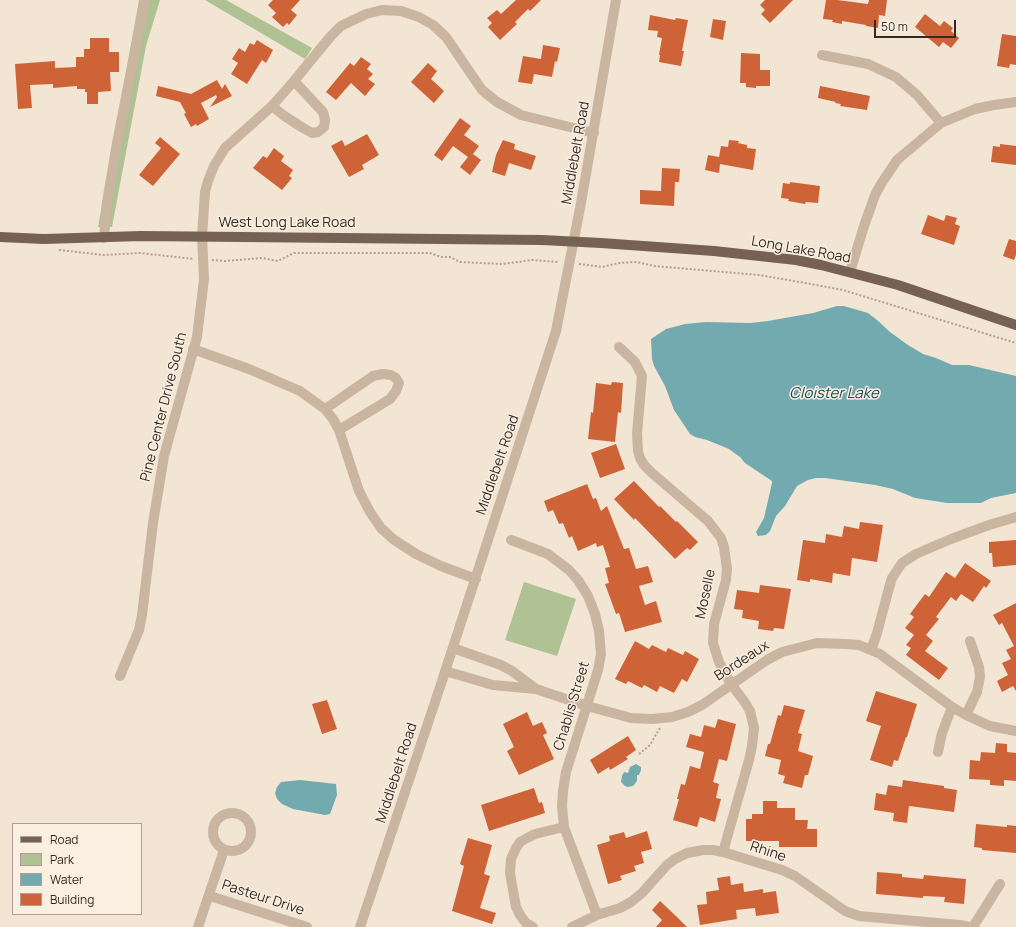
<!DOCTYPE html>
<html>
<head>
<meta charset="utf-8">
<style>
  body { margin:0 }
  #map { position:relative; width:1016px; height:927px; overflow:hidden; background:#f2e5d4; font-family:Manrope,sans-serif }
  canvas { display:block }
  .legend { position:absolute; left:12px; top:823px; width:130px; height:92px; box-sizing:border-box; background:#faefe0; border:1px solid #aaa095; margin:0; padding:5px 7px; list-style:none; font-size:12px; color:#332a24 }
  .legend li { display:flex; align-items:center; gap:8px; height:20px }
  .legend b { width:20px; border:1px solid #aaa095 }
  .scale { position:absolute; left:874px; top:20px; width:82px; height:18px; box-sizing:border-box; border:2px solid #332a24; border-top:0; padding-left:5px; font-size:12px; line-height:14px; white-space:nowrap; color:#332a24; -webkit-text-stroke:3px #faefe0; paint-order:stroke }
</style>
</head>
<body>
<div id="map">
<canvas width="1016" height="927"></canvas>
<ul class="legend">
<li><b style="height:5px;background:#776154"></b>Road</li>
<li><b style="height:11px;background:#b0c194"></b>Park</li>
<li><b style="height:11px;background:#72aab0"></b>Water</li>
<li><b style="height:11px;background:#ce6337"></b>Building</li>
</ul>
<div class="scale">50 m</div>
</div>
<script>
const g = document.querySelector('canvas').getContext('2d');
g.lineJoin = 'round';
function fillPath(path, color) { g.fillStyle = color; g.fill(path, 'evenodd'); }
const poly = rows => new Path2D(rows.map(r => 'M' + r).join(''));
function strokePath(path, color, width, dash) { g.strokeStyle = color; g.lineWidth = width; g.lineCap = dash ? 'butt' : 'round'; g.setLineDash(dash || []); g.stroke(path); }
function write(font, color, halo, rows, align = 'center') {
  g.font = font + ' Manrope,sans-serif'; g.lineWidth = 3; g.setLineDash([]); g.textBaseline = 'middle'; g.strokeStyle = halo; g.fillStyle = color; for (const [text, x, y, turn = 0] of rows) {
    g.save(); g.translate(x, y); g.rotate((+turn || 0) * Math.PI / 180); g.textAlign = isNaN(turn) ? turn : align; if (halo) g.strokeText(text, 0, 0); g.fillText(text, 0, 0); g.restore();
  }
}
fillPath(poly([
  [139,0,160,0,146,46,112,227,98,227],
  [205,0,226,0,312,48,305,59],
  [524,582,576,599,557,656,505,640]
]), '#b0c194');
fillPath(poly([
  [837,306,844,306,868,313,877,320,890,332,908,345,923,354,936,358,952,365,969,365,1016,376,1016,493,991,498,981,503,947,503,915,498,893,489,875,485,825,478,816,478,808,480,797,486,785,506,776,516,770,531,766,535,758,536,756,532,764,518,772,483,772,481,745,463,740,457,729,449,707,440,695,437,690,434,674,410,665,386,654,366,652,359,651,339,666,329,685,324,706,322,750,323,768,321,813,313],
  [636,764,641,767,641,770,639,775,637,775,637,781,633,786,628,787,625,786,621,782,622,776,624,772,628,773,630,767],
  [300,780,336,784,337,795,330,814,325,815,293,809,282,804,277,799,275,793,277,787,281,782]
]), '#72aab0');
fillPath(poly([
  [273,0,300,0,291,10,297,15,289,25,287,23,283,27,272,17,276,13,268,5],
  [516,0,541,0,530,11,528,9,515,22,517,24,500,40,488,27,492,23,487,18,497,10,501,14],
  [765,0,793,0,770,23,761,14,765,10,760,5],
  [826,0,837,0,868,4,869,0,887,0,885,16,879,15,878,28,866,26,866,25,842,21,842,24,832,22,833,20,823,19],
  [925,14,940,26,944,21,953,28,951,31,959,38,951,48,943,42,939,47,915,27],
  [650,15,675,20,676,18,688,20,682,51,684,51,681,66,659,62,660,55,659,55,662,38,657,37,658,31,648,30],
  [713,19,726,21,723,40,710,37],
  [1002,34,1016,36,1016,65,1010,64,1009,68,997,66],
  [90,38,109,38,109,52,119,52,119,72,110,72,111,91,98,92,98,104,87,104,87,92,85,92,85,89,77,89,77,86,53,88,53,84,30,85,32,108,18,109,15,64,55,61,55,68,76,67,76,57,84,57,84,49,90,49],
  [257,40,273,50,266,63,262,60,247,84,231,74,238,63,232,59,239,48,245,52,250,43,254,45],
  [543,45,560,48,557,62,555,61,552,77,534,74,532,84,518,82,523,56,541,59],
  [741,53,760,54,760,70,770,70,770,86,756,86,756,88,746,87,746,83,740,83],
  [361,57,371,64,367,69,373,74,368,79,375,84,365,96,351,83,336,100,326,92,350,63,354,66],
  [428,63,437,71,431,79,444,91,434,103,411,82],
  [217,80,222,89,225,84,232,96,210,107,217,97,216,95,201,103,209,119,197,126,196,124,191,127,184,114,186,113,180,102,156,96,158,86,191,94],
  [820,86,870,96,867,110,840,106,841,104,835,103,836,102,818,98],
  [460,118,471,126,464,135,479,146,473,154,481,160,470,175,460,167,468,157,453,146,442,161,434,155],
  [367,134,379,155,362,165,364,169,349,177,331,146,342,140,345,146],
  [160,137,180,154,153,186,139,175,161,148,155,143],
  [503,140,515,144,514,149,536,156,531,170,509,163,505,176,492,172,496,155],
  [729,140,739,141,738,143,747,145,747,148,756,149,753,170,720,164,719,173,705,170,708,155,719,157,721,146,728,147],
  [1000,144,1016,146,1016,165,991,162,993,146,1000,147],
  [274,148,284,156,281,161,293,170,289,176,292,178,282,190,253,168,263,156,267,158],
  [662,168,680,169,679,182,675,182,674,206,640,204,640,190,661,191],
  [790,182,820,186,818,203,806,202,805,204,788,201,789,199,781,198,783,183,790,184],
  [928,215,944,221,946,215,957,218,955,224,960,226,954,245,921,234],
  [1009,239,1016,241,1016,255,1014,260,1003,256],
  [612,382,623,383,621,413,618,412,615,442,588,439,591,412,593,413,596,383,611,385],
  [616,444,625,469,600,478,591,453],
  [634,481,659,507,660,506,676,522,677,521,698,542,690,550,687,548,675,559,635,518,634,520,614,499],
  [587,484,593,499,596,498,601,511,607,506,624,549,629,548,636,569,648,566,653,582,639,586,645,605,656,601,662,622,625,632,619,613,616,614,605,584,609,583,605,568,610,567,603,545,597,547,596,543,578,551,572,536,569,538,563,523,559,524,553,510,548,512,544,501],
  [860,522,883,525,877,562,852,558,850,576,833,573,832,583,810,579,810,582,797,580,803,540,825,543,826,534,842,537,844,526,859,529],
  [1016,540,1016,565,993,567,992,553,989,553,989,542],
  [965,563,991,581,986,588,984,586,973,602,961,594,956,601,951,597,936,617,939,619,926,635,933,641,925,651,948,668,939,680,906,655,911,648,906,645,914,635,905,628,914,617,910,614,925,594,929,597,946,572,955,578],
  [760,585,791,589,784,629,774,628,773,631,758,629,759,621,742,618,743,610,734,609,737,590,759,593],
  [1016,603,1016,691,1013,686,1002,692,997,681,1008,675,1002,663,1011,659,1006,650,1014,646,1002,623,999,625,993,615],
  [635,641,649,649,652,645,666,652,668,648,683,655,685,651,699,659,687,682,682,679,674,693,660,686,657,692,644,685,642,688,628,681,626,684,615,679],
  [876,691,917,704,907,737,906,737,898,761,894,760,892,767,870,760,881,726,866,721],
  [327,700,337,729,322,734,312,704],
  [784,705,805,710,798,733,802,734,798,751,813,756,808,775,805,775,802,788,783,783,785,776,778,774,781,760,765,756,768,744,770,744,778,715,781,716],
  [527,712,533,726,542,722,547,733,543,735,554,759,519,775,507,751,514,747,503,724],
  [718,719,736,724,727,761,719,759,713,782,719,784,716,798,721,799,715,822,700,817,697,827,673,820,679,799,677,799,681,784,685,785,690,766,700,769,704,752,686,747,690,734,701,737,704,725,715,728],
  [628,736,636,750,626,757,628,759,610,770,609,767,598,774,590,760],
  [996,743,1007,744,1007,752,1016,753,1016,781,1004,780,1004,786,990,785,990,780,969,779,970,760,980,761,981,752,995,753],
  [903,780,944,786,944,788,957,790,954,812,909,806,907,823,893,821,894,813,874,810,876,793,886,795,888,785,902,787],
  [534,788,539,803,542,802,545,813,489,831,481,805],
  [763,801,777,801,777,808,795,808,795,820,808,820,807,829,817,829,817,847,779,847,779,841,746,841,746,819,752,819,752,814,763,814],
  [976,824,1007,827,1007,825,1016,826,1016,853,982,850,982,848,974,847],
  [647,831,652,849,641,852,644,863,634,866,636,871,620,876,622,880,608,884,597,845,610,841,609,836,624,832,626,838],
  [468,838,492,845,484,874,490,876,480,908,496,913,492,924,452,911,464,866,460,864],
  [877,872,902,874,902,877,923,879,924,875,966,879,964,904,944,902,945,897,923,896,923,898,876,894],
  [730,876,731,885,743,883,744,892,763,889,763,893,776,891,779,913,756,916,755,908,736,910,737,919,700,925,697,905,707,904,706,892,719,890,717,878],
  [660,901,678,918,687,927,656,927,662,920,652,910]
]), '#ce6337');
strokePath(poly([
  [59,250,104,255,140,253,194,259],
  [212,260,225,261,262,258,278,261,294,253,430,253,441,257,450,257,460,262,502,264,532,260,559,262],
  [579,264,602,267,619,263,637,262,654,266,759,275,811,284,843,290,1016,343],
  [639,754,650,745,660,728]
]), '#b69f8b', 2, [2, 2]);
strokePath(poly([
  [822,55,868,64,896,77,917,95,941,123],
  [272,106,283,115,303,128,312,133,318,132,324,127,325,120,323,112,294,81],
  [104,238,107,202,117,143,145,0],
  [850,272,864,226,875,195,881,184,897,160,941,123,975,109,994,105,1016,102],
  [619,347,635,362,642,376,637,434,638,451,640,458,644,465,652,473,708,521,721,538,724,547,727,569,726,580,714,624,713,643,719,662,731,684,744,701,750,711,754,728,752,746,749,760,723,852],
  [193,349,249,369,300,391,325,409,333,419,339,430,359,491,370,512,381,528,393,539,416,554,441,566,476,579],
  [325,409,373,376,383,374,391,375,396,378,399,383,396,391,390,399,339,430],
  [511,540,548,554,569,570,578,580,588,596,595,614,599,631,601,654,598,670,566,772,563,791,562,806,564,827,597,915],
  [871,650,877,633,889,588,892,578,902,563,916,554,951,539,989,525,1016,517],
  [445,671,493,685,536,689,512,671,501,665,453,648],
  [120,676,139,630,142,615,153,523,164,456,197,337,204,279,202,236,205,192,208,181,214,166,225,148,272,106,294,81,330,37,341,26,366,14,382,10,401,11,419,17,433,25,446,37,482,90,497,102,521,115,594,133],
  [536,689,587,706,631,718,652,719,672,717,688,712,702,705,767,660,782,652,817,643,846,644,859,645,880,654,952,707,966,715,990,726,1016,731],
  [966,715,977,692,980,677,979,667,970,641],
  [938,752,942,733,952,707],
  '213 832a19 19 0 1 1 38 0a19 19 0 1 1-38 0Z',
  [210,896,307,927],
  [198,927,224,850],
  [360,927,441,684,556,331,581,203,616,0],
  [533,927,526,923,520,915,516,907,510,873,511,859,516,848,520,842,527,838,535,834,564,827],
  [572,927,597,915,620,908,631,902,642,893,667,865,675,859,687,853,703,850,713,850,723,852,782,870,795,876,845,911,859,916,960,925,969,927],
  [973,927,1000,884]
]), '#cab5a0', 10);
strokePath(poly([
  [0,237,44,239,141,236,542,240,601,243,714,251,796,260,821,265,898,285,1016,325]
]), '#776154', 10);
write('14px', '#332a24', '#faefe0', [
  ["Middlebelt Road",576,153,-80],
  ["West Long Lake Road",287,223],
  ["Long Lake Road",801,250,10],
  ["Pine Center Drive South",164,407,-76],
  ["Middlebelt Road",498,465,-71],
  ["Moselle",706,594,-78],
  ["Bordeaux",742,661,-33],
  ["Chablis Street",572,706,-73],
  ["Middlebelt Road",397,773,-72],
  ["Rhine",768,852,18],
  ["Pasteur Drive",263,898,18]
]);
write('italic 15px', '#184f57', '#faefe0', [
  ["Cloister Lake",834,394]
]);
</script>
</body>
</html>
